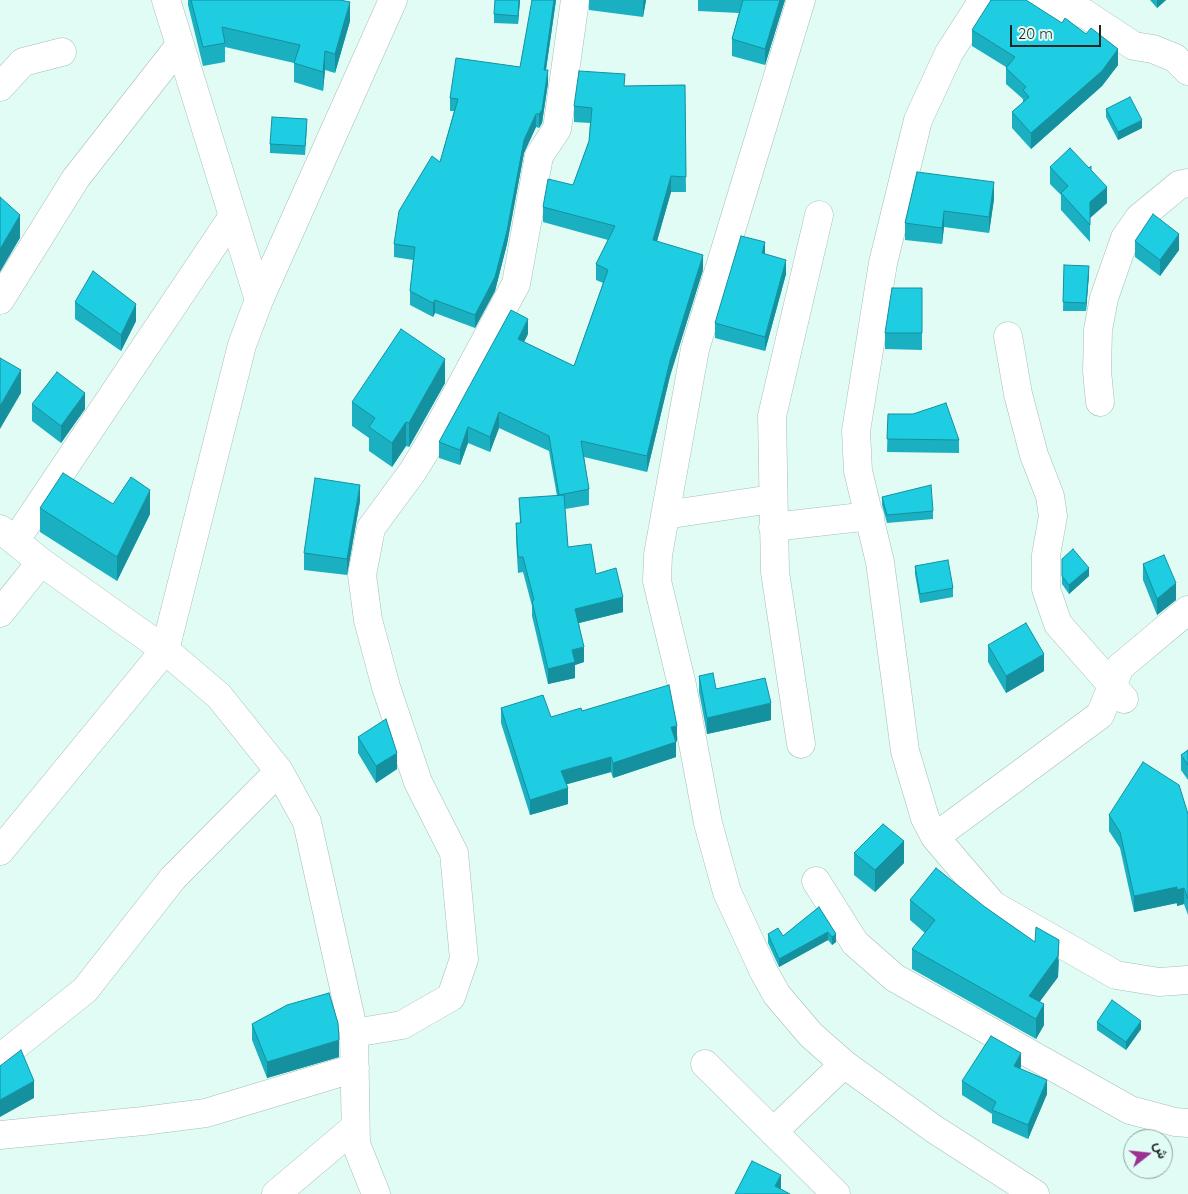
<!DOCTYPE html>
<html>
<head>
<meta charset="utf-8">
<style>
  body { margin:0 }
  #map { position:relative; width:1188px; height:1194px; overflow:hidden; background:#e1fcf5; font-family:Quicksand,Vazirmatn,sans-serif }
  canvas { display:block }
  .north { position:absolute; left:1123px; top:1129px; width:50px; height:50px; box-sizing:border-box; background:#e1fcf5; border:1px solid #92a6a1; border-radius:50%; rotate:74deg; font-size:14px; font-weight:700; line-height:20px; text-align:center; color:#1c2623 }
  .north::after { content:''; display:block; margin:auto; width:18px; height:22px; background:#9c3192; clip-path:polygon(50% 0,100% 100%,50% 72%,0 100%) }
  .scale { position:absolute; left:1010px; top:25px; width:91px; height:22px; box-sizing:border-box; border:2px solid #1c2623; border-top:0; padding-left:6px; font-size:15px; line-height:18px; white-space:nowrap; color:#1c2623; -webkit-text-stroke:4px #e1fcf5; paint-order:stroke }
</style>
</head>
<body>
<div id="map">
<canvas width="1188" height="1194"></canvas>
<div class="north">ش</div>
<div class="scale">20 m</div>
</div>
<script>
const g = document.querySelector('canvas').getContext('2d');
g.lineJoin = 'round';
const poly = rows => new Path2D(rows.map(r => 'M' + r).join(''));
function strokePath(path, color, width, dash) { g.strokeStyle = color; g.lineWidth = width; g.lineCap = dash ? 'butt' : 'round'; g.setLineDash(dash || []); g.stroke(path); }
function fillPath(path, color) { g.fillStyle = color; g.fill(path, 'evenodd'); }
const minor = poly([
  [166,0,259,300],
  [801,0,695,349,658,555,657,581,682,685,708,823,727,892,764,972,777,995,811,1035,844,1064,934,1129,1035,1194],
  [983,0,949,53,918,120,883,263,856,431,858,471,880,562,905,751,925,818,935,837,993,905,1116,975,1159,982,1188,980],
  [1033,0,1045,10,1084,13,1134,46,1153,49,1175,58,1188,71],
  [0,87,23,62,62,52],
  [0,300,76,178,180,45],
  [1008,336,1018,394,1034,455,1050,496,1053,516,1046,555,1046,589,1058,624,1124,699],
  [1100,402,1097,371,1098,330,1104,298,1125,238,1139,218,1179,185,1188,183],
  [665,515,772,499],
  [773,527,870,516],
  [0,529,41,562,165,650,219,696,279,771,307,822,354,1033,356,1144,376,1194],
  [15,541,233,216],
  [0,613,41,562],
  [801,744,775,572,772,416,819,215],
  [935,837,1100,715,1120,667,1188,610],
  [0,851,165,650,242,345,259,300,393,0],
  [816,881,855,943,895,978,1130,1110,1175,1122,1188,1123],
  [354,1033,402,1025,451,997,464,959,454,853,418,782,386,687,368,620,362,575,371,528,413,471,433,438,516,284,539,156,557,129,575,0],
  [0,1058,85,990,173,878,279,771],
  [705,1064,836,1194],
  [773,1132,844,1064],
  [0,1135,143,1121,206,1113,355,1068],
  [276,1194,354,1128]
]);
strokePath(minor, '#a4beb7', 29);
strokePath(minor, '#fff', 28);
fillPath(poly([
  [188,0,340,0,350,21,335,73,325,70,323,91,294,82,294,63,225,47,225,62,203,66,188,5],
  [520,0,518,24,494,23,494,14],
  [556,0,546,70,548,83,542,123,539,128,536,127,524,153,507,244,495,291,475,328,435,313,433,317,410,305,410,291,413,260,394,257,394,244,440,162,454,111,450,111,450,98,520,67],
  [589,0,646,0,643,17,589,10],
  [698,0,785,0,765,65,732,56,732,39,739,13,698,11],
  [1150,0,1166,0,1157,8],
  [972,30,1118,65,1102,86,1031,149,1012,128,1012,112,1023,102,1023,99,1006,84,1006,67,972,46],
  [685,85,686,192,671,192,657,241,703,270,670,376,647,472,584,457,589,489,589,505,565,509,568,547,596,574,623,612,579,623,584,662,575,665,575,678,548,684,532,616,532,606,523,572,518,573,516,539,516,523,520,523,519,498,557,496,549,451,499,428,490,452,468,443,460,465,439,458,439,442,528,334,524,342,574,366,603,283,596,280,596,264,608,240,543,222,543,207,573,185,589,141,590,123,574,122,574,106,625,86],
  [1106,109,1142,128,1118,140,1106,117],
  [307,127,305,155,270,153,270,144],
  [1050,167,1091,170,1107,203,1090,218,1090,242,1061,210,1061,195,1050,184],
  [917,172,994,199,989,233,944,227,942,244,905,240,905,223],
  [1135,241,1179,250,1160,276,1135,257],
  [1064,265,1089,274,1086,311,1063,311],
  [786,274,765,351,715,338,715,323],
  [922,288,922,350,885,349,885,333],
  [75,302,136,321,121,351,75,319],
  [445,383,409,447,406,446,392,467,369,451,369,438,352,426,352,402],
  [32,404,85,409,61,443,32,421],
  [888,414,913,414,959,440,959,453,887,452],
  [882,497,933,511,933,519,887,523,882,505],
  [360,501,347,575,304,570,304,553],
  [113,504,150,514,117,581,40,532,40,508],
  [1062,559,1089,576,1069,594,1062,584],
  [1143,564,1176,600,1157,615,1143,580],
  [915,566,953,588,953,597,920,603,915,574],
  [988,645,1044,671,1006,693,988,662],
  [699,676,716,689,771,720,707,734,699,692],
  [501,708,551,717,582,711,677,741,676,742,676,757,613,778,611,772,566,784,568,804,530,815,501,723],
  [358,737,397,769,376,783,358,753],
  [1188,750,1188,780,1181,770,1181,755],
  [1188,814,1188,915,1184,904,1177,906,1177,903,1134,912,1120,848,1109,831,1109,815],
  [854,853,904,863,875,892,854,875],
  [910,900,985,907,1059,960,1058,977,1039,1002,1044,1025,1036,1039,912,969,912,949,925,933,910,920],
  [819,907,836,942,832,945,828,940,779,967,768,943,768,934,783,936],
  [1097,1022,1141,1029,1126,1050,1097,1030],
  [252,1024,339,1057,267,1078,252,1040],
  [1021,1067,1020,1068,1047,1094,1028,1139,992,1123,992,1114,962,1095,962,1081]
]), '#1ab0c2');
fillPath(poly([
  [519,0,520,0,518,24,518,16],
  [554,0,556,0,544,83,544,70],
  [644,0,646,0,643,17,643,1],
  [780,0,785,0,765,65,765,49],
  [1157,0,1166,0,1157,8],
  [350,2,350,21,335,73,335,54],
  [1118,49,1118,65,1102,86,1031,149,1031,133],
  [325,51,325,70,323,91,323,72],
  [548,70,548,83,542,123,539,128,539,114],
  [536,114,536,127,524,153,507,244,495,291,475,328,475,315,524,140],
  [1142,120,1142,128,1118,140,1118,132],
  [671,176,671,192,653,255,653,240],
  [994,182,994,199,989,233,989,217],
  [1107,187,1107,203,1090,218,1090,242,1090,202],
  [944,211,944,227,942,244,942,228],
  [20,215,20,238,0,272,0,249],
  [1179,234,1179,250,1160,276,1160,260],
  [765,242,765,256,762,253],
  [703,255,703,270,670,376,647,472,647,456,670,361],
  [786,260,786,274,765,351,765,337],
  [1089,266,1089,274,1086,311,1086,303],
  [435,300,435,313,433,317,433,303],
  [136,304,136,321,121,351,121,335],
  [528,319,528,334,518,354,518,339],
  [445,359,445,383,409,447,409,423],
  [21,370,21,393,0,429,0,406],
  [85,393,85,409,61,443,61,426],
  [499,412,499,428,490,452,490,437],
  [406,422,406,446,392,467,392,443],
  [468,427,468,443,460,465,460,450],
  [360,485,360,501,347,575,347,559],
  [150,490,150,514,117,581,117,557],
  [1089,568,1089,576,1069,594,1069,585],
  [1176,583,1176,600,1157,615,1157,599],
  [623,597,623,612,575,624,575,609],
  [584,647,584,662,575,665,575,678,548,684,548,669,572,650],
  [1044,654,1044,671,1006,693,1006,676],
  [771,703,771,720,707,734,707,718],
  [677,726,677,741,671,743,671,727],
  [676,742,676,757,613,778,613,763],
  [397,753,397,769,376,783,376,766],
  [611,757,611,772,561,786,561,771],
  [568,788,568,804,530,815,530,800],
  [904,841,904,863,875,892,875,870],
  [1177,887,1177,903,1134,912,1134,896],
  [1184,888,1184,904,1177,906,1177,890],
  [828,932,828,940,779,967,779,959],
  [836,934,836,942,832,945,832,937],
  [1059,940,1058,977,1030,1015,1029,996],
  [1044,1004,1044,1025,1036,1039,1036,1019],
  [1141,1021,1141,1029,1126,1050,1126,1042],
  [339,1040,339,1057,267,1078,267,1062],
  [1021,1053,1021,1067,1014,1079,1014,1066],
  [1047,1080,1047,1094,1028,1139,1028,1125],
  [34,1081,34,1098,0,1117,0,1100],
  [781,1175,781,1194,775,1186]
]), '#15909e');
const building = poly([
  [191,0,340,0,350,2,335,54,325,51,323,72,294,63,300,45,222,27,225,43,203,47,191,0],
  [495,0,519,0,518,16,494,14,495,0],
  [532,0,554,0,544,70,548,70,542,110,539,114,536,114,524,140,507,231,495,277,475,315,435,300,433,303,410,291,415,247,394,244,399,211,432,156,440,162,458,99,450,98,456,58,520,67,532,0],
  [743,0,780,0,765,49,732,39,743,0],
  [991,0,1026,0,1062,23,1065,18,1086,34,1091,28,1118,49,1102,71,1031,133,1012,112,1029,97,1023,90,1026,87,1006,68,1015,57,972,30,991,0],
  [579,71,625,74,624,86,685,85,686,177,671,176,653,240,703,255,670,361,647,456,581,441,589,489,559,495,549,436,499,412,490,437,468,427,460,450,439,442,511,310,528,319,518,339,574,366,608,270,596,264,615,226,543,207,548,179,573,185,589,141,592,108,574,106,579,71],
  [1130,97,1142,120,1118,132,1106,109,1130,97],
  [272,117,307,119,305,146,270,144,272,117],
  [1070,148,1089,168,1091,166,1091,170,1107,187,1090,202,1090,225,1061,193,1068,186,1050,167,1070,148],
  [917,172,994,182,989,217,944,211,942,228,905,223,917,172],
  [0,197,20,215,0,249,0,197],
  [1153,214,1179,234,1160,260,1135,241,1153,214],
  [741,236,765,242,762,253,786,260,765,337,715,323,741,236],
  [1064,265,1089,266,1086,303,1063,302,1064,265],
  [93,271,136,304,121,335,75,302,93,271],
  [892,288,922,288,922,333,885,333,892,288],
  [401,329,445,359,409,423,406,422,392,443,369,427,375,418,352,402,401,329],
  [0,358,21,370,0,406,0,358],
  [57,372,85,393,61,426,32,404,57,372],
  [946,403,959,440,887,439,888,414,913,414,946,403],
  [63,473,113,504,131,477,150,490,117,557,40,508,63,473],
  [315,478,360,485,347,559,304,553,315,478],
  [931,485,933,511,887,515,882,497,931,485],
  [564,495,568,547,591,544,596,574,616,568,623,597,575,609,584,647,572,650,575,662,548,669,532,601,534,600,523,557,518,557,516,523,521,523,519,498,564,495],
  [1073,549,1089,568,1069,585,1062,576,1062,559,1073,549],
  [1164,555,1176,583,1157,599,1143,564,1164,555],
  [948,560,953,588,920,594,915,566,948,560],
  [1026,623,1044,654,1006,676,988,645,1026,623],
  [713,673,716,689,765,678,771,703,707,718,699,676,713,673],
  [669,685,677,726,671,727,676,742,613,763,611,757,561,771,568,788,530,800,501,708,543,695,551,717,581,708,582,711,669,685],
  [386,719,397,753,376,766,358,737,386,719],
  [1188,750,1188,765,1181,755,1188,750],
  [1143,762,1179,785,1188,814,1188,899,1184,888,1177,890,1177,887,1134,896,1120,832,1109,815,1143,762],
  [883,824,904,841,875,870,854,853,883,824],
  [936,868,985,907,1035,942,1036,927,1059,940,1058,956,1029,996,1044,1004,1036,1019,912,949,935,920,910,900,936,868],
  [819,907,836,934,832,937,828,932,779,959,768,934,778,928,783,936,819,907],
  [329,993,338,1023,339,1040,267,1062,252,1024,287,1005,329,993],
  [1112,1000,1141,1021,1126,1042,1097,1022,1112,1000],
  [991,1036,1021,1053,1014,1066,1047,1080,1028,1125,992,1110,996,1102,962,1081,991,1036],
  [21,1050,34,1081,0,1100,0,1066,21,1050],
  [752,1161,781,1175,775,1186,790,1194,735,1194,752,1161]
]);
fillPath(building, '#1ecde1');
strokePath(building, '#15909e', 1);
</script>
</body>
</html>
